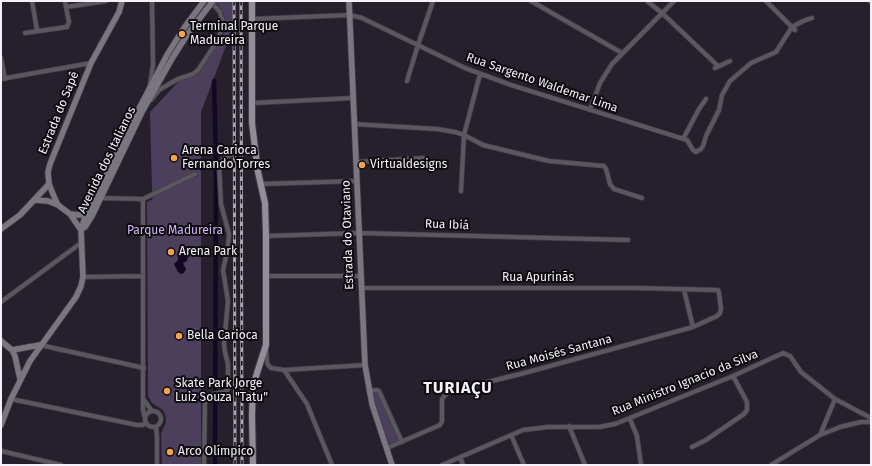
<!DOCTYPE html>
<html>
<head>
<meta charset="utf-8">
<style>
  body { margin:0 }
  #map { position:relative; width:872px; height:466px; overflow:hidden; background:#25202b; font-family:"Fira Sans",sans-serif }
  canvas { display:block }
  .frame { position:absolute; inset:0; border:2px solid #f4f1f9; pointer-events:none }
</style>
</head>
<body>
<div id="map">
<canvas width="872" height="466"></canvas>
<div class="frame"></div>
</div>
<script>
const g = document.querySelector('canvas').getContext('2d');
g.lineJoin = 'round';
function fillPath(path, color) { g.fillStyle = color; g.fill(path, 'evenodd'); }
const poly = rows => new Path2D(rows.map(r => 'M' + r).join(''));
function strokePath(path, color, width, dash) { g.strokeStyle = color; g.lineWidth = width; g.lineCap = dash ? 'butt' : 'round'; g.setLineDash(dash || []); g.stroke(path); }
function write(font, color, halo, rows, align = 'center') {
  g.font = font + ' "Fira Sans",sans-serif'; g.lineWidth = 4; g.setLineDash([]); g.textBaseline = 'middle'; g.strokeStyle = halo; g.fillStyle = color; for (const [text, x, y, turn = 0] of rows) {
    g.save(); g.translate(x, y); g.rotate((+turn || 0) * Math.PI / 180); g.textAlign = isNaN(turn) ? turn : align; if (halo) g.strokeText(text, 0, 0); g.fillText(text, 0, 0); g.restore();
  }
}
fillPath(poly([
  [213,1,233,1,232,30,201,112,201,465,162,465,161,434,166,422,166,417,163,410,152,403,148,396,147,202,153,199,150,193,152,192,150,112,181,79,198,74,225,31,224,14,217,4],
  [378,391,400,440,387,445,376,412,372,392]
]), '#4b3f5c');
fillPath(poly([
  [182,252,187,254,188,257,187,261,183,263,186,269,184,273,181,274,178,272,174,264,178,260,178,255]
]), '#150724');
strokePath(poly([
  [214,81,216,160,215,465]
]), '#150724', 4.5);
const street = poly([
  [32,1,37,30],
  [65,1,66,7,106,1],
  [531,1,622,53],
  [647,1,662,13,718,66],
  [766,1,795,30],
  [870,1,871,2],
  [252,19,350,15,362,18,465,68,511,85,687,140,693,150,696,152,701,149,703,146,706,136,719,110,722,95,730,81,751,63,776,52,792,27,803,21,812,18],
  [25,33,67,27,69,22,66,7],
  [1,58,5,79],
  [715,68,730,61],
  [1,79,91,63],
  [407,81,418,45,433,1],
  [150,85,153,65,152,1],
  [151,100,159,90,164,87,178,79,193,74,198,70,218,40,222,27,222,19,220,12,210,1],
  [252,103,353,98],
  [590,110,600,83,612,64,674,1],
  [354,124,437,129,455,132,464,135,483,145,520,154,549,161,604,166,606,169,610,184,614,189,642,198],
  [683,139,699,109,706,99],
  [356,162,424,158],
  [261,184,357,181],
  [461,191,464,135,480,74],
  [101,198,143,199,195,174],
  [143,199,143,410,145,418],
  [266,236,359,233,628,240],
  [266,276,360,276],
  [83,277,143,276],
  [361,288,637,288,716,290,718,290,719,293,721,309,720,313,717,316,693,327,528,372,448,392,442,399,442,421,440,425,387,448],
  [684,290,693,327],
  [1,302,81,243],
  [40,345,144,368],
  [266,348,267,362,268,365,271,368,284,370,365,365],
  [284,370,307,404,332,465],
  [369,391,377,390,379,391,402,442],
  [11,399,137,425,143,425,146,423],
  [144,400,152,411],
  '145 419a8 8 0 1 1 16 0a8 8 0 1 1-16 0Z',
  [630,419,637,436,641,465],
  [569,426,585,465],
  [156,427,157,437,157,465],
  [511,435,524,465],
  [820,435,835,399],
  [692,447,706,440,744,414,747,410,747,402,733,376],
  [1,451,61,465],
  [460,457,463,465],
  [204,465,205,398,208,395,225,392,228,389,228,364,225,352,224,344,228,301,223,270,228,248,229,234,221,204,219,164,225,157,231,155],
  [442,465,523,430,548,427,599,427,615,424,733,376,783,353,790,356,801,372,835,399,871,418],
  [771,465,820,435,840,427,861,422,871,422]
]);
const secondary = poly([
  [349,1,365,365,372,404,392,465],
  [34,200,48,201,58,205],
  [70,214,80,215,87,213],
  [1,229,20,215,49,184],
  [81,229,85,227,92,216,142,112,173,57],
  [81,230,70,214,58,205,55,199,49,184,48,172,50,164,91,63,119,12,122,1],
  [1,341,12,350,15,356,20,379],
  [12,350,40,345],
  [1,425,11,399,30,361,76,297,81,286,83,277,81,230,84,220,132,122,167,55,184,28,204,1]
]);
const primary = poly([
  [252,1,252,123,258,172,265,203,266,236,266,345,257,373,253,387,252,415,253,465]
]);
strokePath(street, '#423d48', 5.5);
strokePath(secondary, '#423d48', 7);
strokePath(primary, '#423d48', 8);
strokePath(street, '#5a585e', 4);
strokePath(secondary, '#7a767f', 5.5);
strokePath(primary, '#928d99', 6);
const rail = poly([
  [234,1,235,465],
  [241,1,242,465]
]);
strokePath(rail, '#aca8b1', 3);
strokePath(rail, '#0d0b10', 1.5, [4.5]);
const secondaryBridge = poly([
  [173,57,189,32,213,1]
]);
strokePath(secondaryBridge, '#423d48', 7, []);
strokePath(secondaryBridge, '#7a767f', 5.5);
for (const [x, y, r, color] of [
  [182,34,4,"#f6a247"],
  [174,158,4,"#f6a247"],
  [362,165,4,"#f6a247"],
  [171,252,4,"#f6a247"],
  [179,336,4,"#f6a247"],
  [167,391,4,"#f6a247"],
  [170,452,4,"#f6a247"]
]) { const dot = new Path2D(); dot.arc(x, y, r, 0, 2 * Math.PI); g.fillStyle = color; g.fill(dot); strokePath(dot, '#0d0b10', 1.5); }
write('12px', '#f4f1f9', '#0d0b10', [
  ["Terminal Parque",190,27],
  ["Madureira",190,41],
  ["Arena Carioca",182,151],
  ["Fernando Torres",182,165],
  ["Virtualdesigns",370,165],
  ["Arena Park",179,252],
  ["Bella Carioca",187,336],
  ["Skate Park Jorge",175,384],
  ["Luiz Souza \"Tatu\"",175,398],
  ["Arco Olímpico",178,452]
], 'left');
write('12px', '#f4f1f9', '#0d0b10', [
  ["Rua Sargento Waldemar Lima",542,83,19],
  ["Estrada do Sapê",59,113,-68],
  ["Avenida dos Italianos",107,160,-64],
  ["Rua Ibiá",447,225,2],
  ["Estrada do Otaviano",348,235,-92],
  ["Rua Apurinãs",538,278],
  ["Rua Moisés Santana",559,353,-15],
  ["Rua Ministro Ignacio da Silva",685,383,-22]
]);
write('12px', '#d1b8f5', '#0d0b10', [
  ["Parque Madureira",175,231]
]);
g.letterSpacing = '1px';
write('bold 16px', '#f4f1f9', '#0d0b10', [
  ["TURIAÇU",458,389]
]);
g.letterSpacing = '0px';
</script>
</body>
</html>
